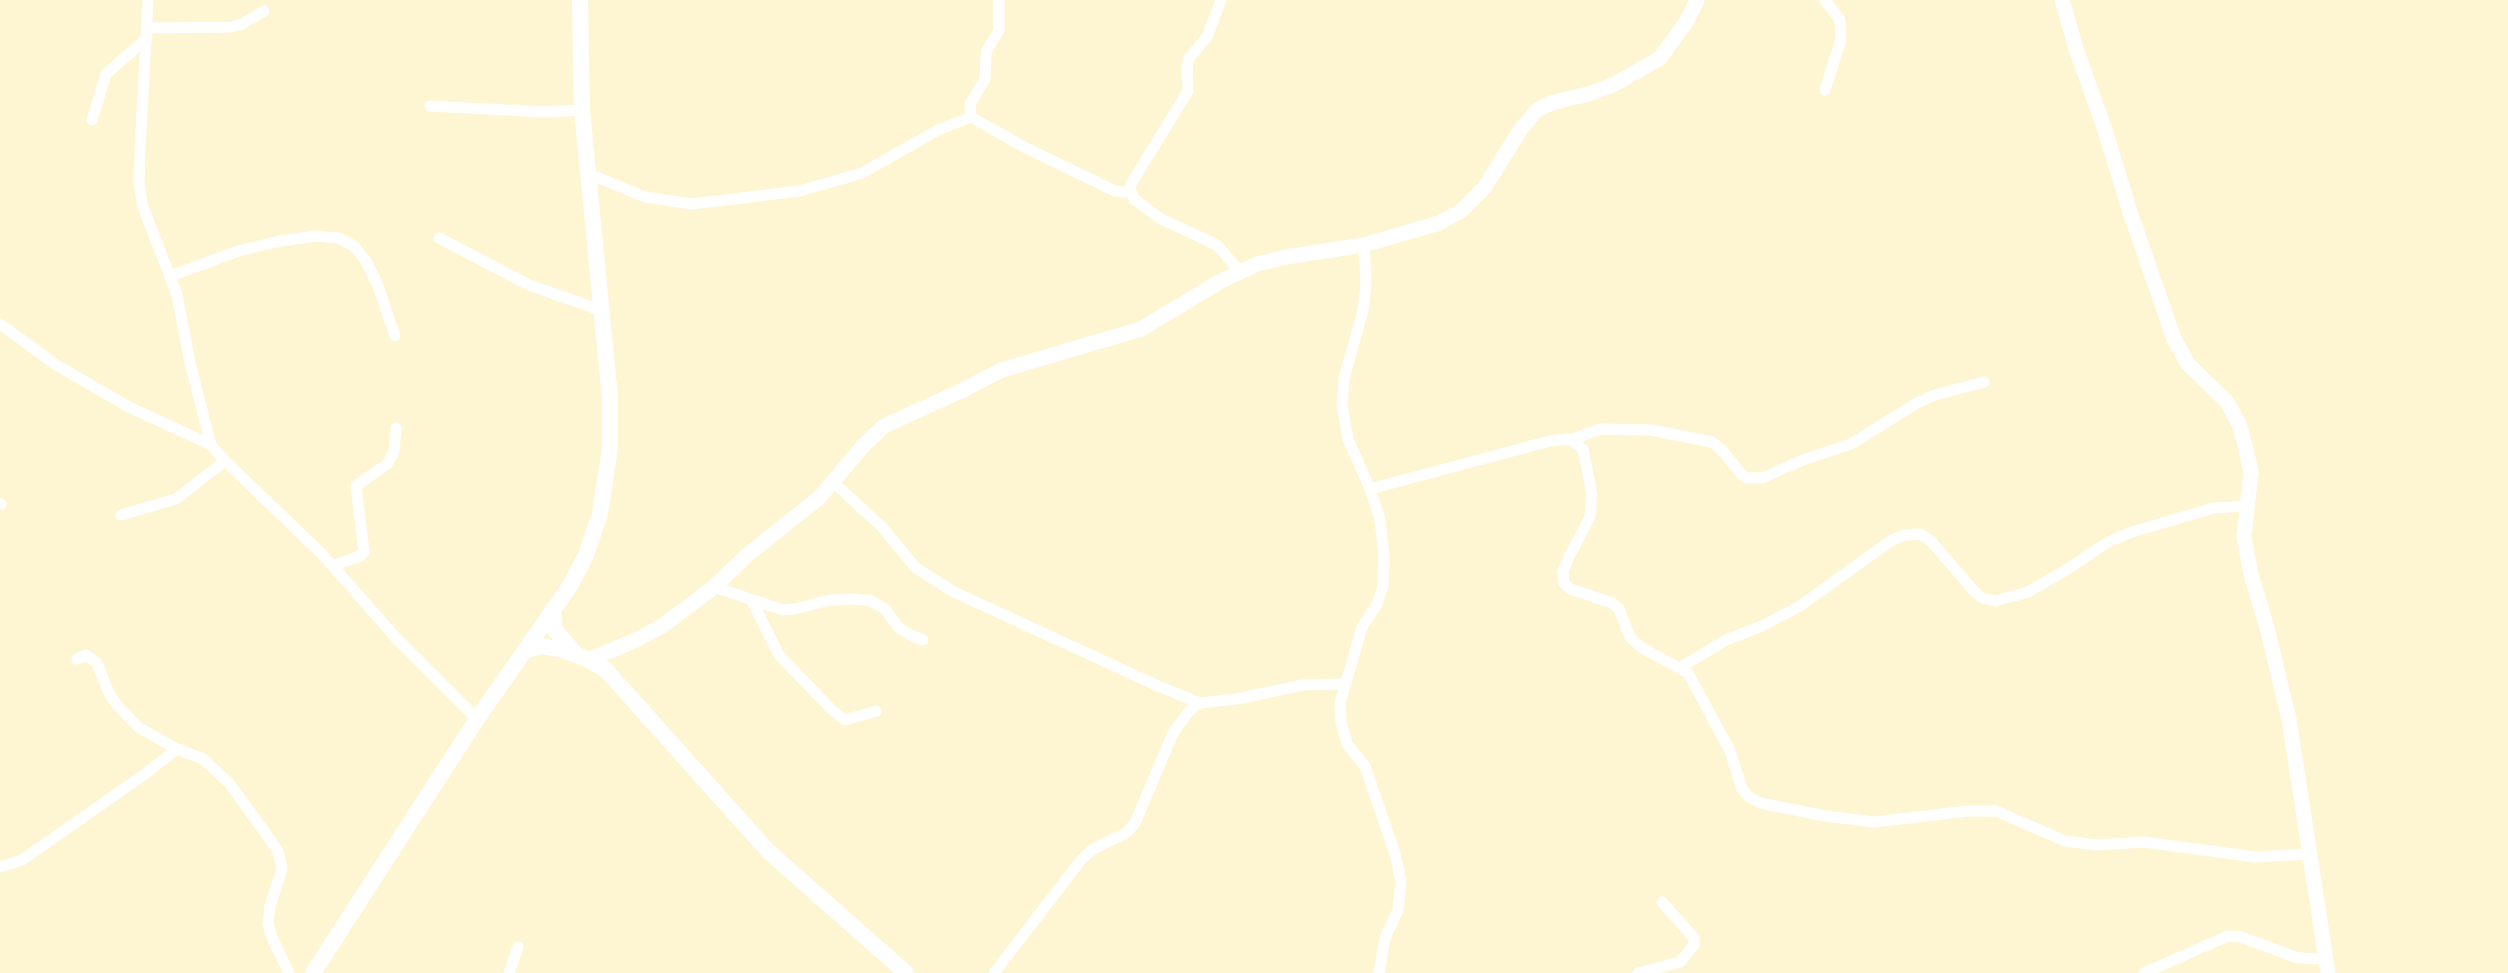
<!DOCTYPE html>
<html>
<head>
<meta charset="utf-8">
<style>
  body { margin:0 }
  canvas { display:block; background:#fef5d3 }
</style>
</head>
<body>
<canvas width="2508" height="973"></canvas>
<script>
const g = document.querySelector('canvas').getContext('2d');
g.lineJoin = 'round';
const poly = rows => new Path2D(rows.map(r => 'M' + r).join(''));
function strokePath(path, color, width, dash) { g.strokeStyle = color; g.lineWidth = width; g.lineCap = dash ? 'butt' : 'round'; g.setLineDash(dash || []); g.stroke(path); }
strokePath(poly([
  [148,0,140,150,139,181,142,204,177,295,190,363,211,445,225,461,322,554,397,639,477,719],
  [999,0,999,30,986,52,985,79,970,104,971,117,1024,147,1115,191,1124,192,1130,190],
  [1221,0,1207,37,1190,57,1187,65,1188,91,1131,184,1130,190,1134,199,1161,219,1217,245,1240,272],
  [1825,0,1840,20,1841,39,1825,90],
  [147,28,231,27,242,24,264,11],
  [430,106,544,112,582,110],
  [92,120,106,74,147,38],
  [589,174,645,197,692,204,800,191,862,173,938,130,971,117],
  [439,238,529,285,603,311],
  [1364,245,1366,285,1363,311,1344,378,1342,405,1348,439,1370,489,1380,519,1384,556,1383,586,1377,604,1362,627,1340,703,1341,722,1347,744,1365,766,1395,854,1401,881,1398,910,1385,938,1379,973],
  [171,276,238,251,280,241,316,236,338,238,354,246,366,261,378,286,395,336],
  [0,324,56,365,129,407,211,445],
  [1571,440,1600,429,1651,430,1712,442,1722,450,1741,474,1746,478,1762,478,1803,460,1851,444,1917,403,1935,395,1984,382],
  [834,483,881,526,916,568,954,592,1158,686,1200,703],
  [1370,489,1550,441,1568,439,1583,449,1592,494,1590,517,1569,557,1563,572,1564,583,1570,589,1612,603,1619,609,1630,637,1642,648,1688,673,1730,751,1742,789,1748,796,1760,803,1825,816,1874,822,1968,811,1996,811,2065,841,2097,845,2144,842,2255,857,2309,854],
  [0,504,1,504],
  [121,515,176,499,225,461],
  [332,566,360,556,364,552,356,486,387,464,394,452,396,428],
  [714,587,783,610,795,609,830,600,853,599,871,601,885,609,898,627,910,635,923,640],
  [752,601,779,655,832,710,845,720,876,711],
  [77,659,86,655,97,663,109,693,117,705,138,727,177,749,203,759,230,784,271,841,278,851,282,869,270,906,268,924,273,940,289,973],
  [1681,667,1726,640,1762,626,1800,606,1892,540,1905,535,1920,534,1931,541,1972,589,1982,598,1995,601,2028,592,2071,567,2106,543,2132,532,2214,508,2246,506],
  [0,867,22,860,145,774,177,749],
  [509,973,518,947],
  [994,973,1081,860,1093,849,1126,833,1135,823,1173,733,1190,710,1200,703,1237,699,1303,685,1345,684],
  [1638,973,1680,962,1694,945,1694,938,1662,902],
  [2144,973,2228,936,2241,937,2298,958,2325,959]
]), '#fff', 11);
strokePath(poly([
  [2062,0,2077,52,2104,127,2130,212,2174,339,2188,364,2227,402,2239,424,2245,445,2251,472,2244,537,2251,574,2267,628,2289,719,2328,973],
  [589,660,640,638,662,626,714,587,746,556,819,498,863,446,884,426,961,391,1002,370,1141,329,1221,281,1257,264,1286,257,1364,245,1439,223,1461,211,1484,188,1521,129,1537,110,1551,103,1592,93,1615,84,1660,58,1687,21,1697,0]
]), '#fff', 15);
strokePath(poly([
  [553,609,555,630,574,652],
  [527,650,541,646,563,650,589,660,606,670,768,851,906,973],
  [313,973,477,719,570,586,586,555,600,514,610,448,610,398,582,110,580,0]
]), '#fff', 16);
</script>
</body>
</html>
